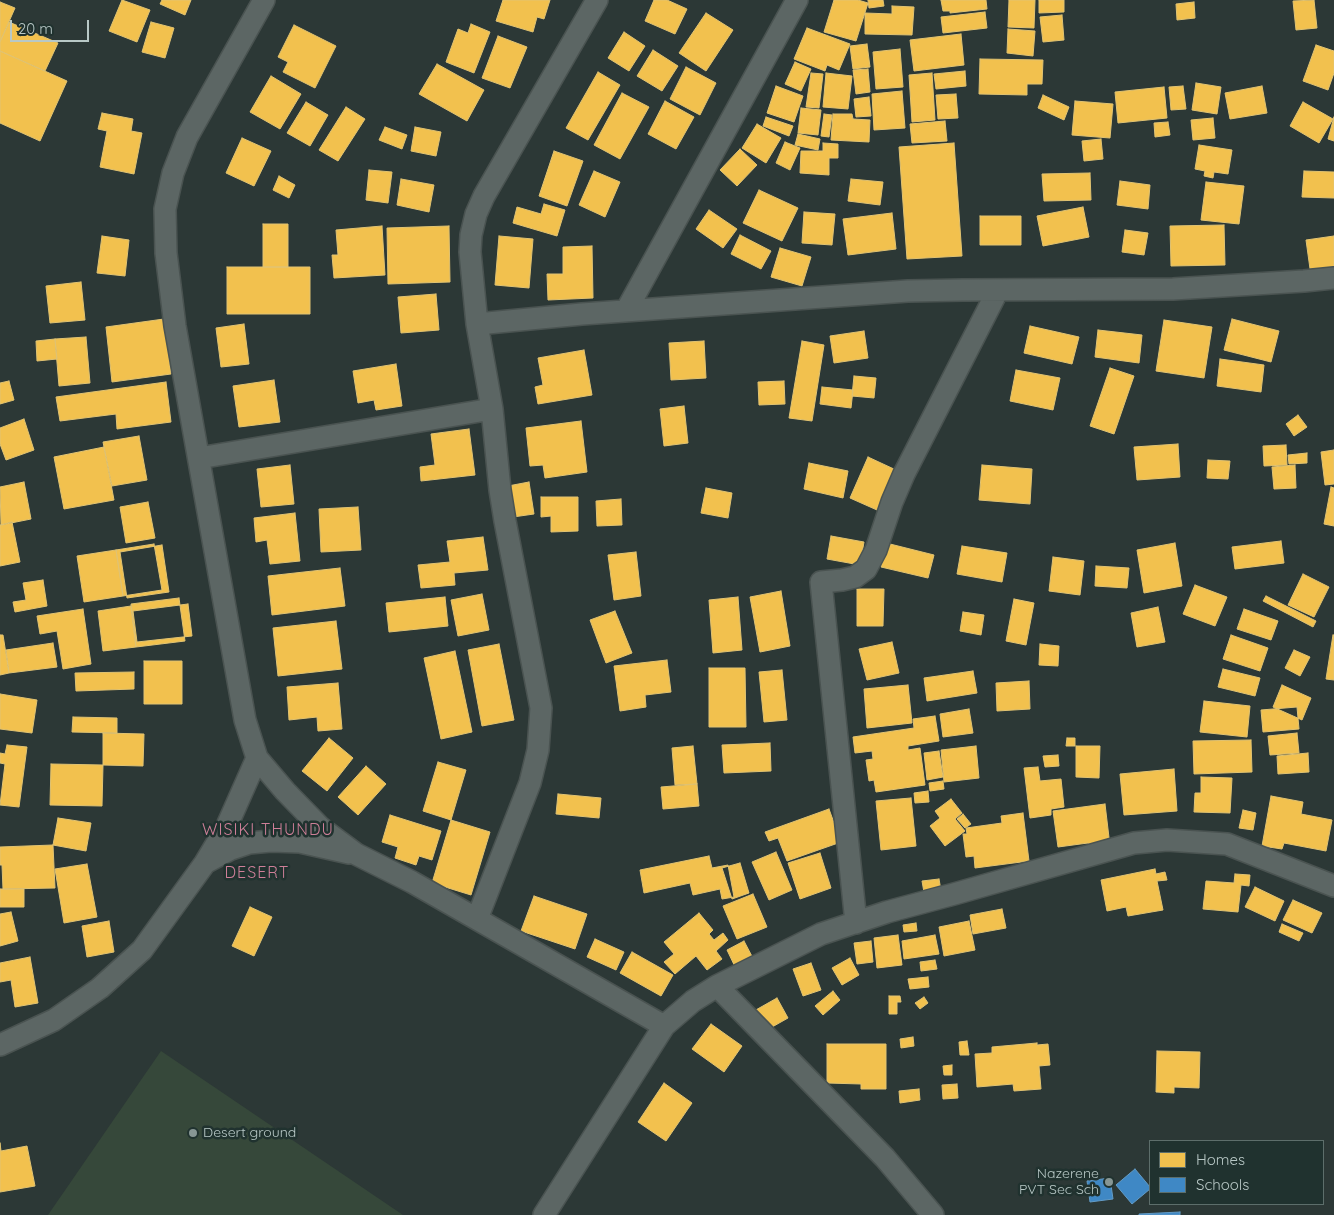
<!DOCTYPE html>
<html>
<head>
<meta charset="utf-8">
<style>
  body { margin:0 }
  #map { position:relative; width:1334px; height:1215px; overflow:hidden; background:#2c3836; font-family:Quicksand,sans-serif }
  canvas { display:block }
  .legend { position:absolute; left:1149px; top:1140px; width:175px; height:65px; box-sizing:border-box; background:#20322f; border:1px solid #5d6e6b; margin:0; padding:6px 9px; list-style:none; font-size:15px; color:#b8c8c6 }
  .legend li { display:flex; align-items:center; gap:10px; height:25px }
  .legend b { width:25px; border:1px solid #5d6e6b }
  .scale { position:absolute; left:10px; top:20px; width:79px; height:22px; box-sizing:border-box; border:2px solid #b8c8c6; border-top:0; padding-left:6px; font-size:15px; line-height:18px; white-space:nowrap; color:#b8c8c6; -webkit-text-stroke:4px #20322f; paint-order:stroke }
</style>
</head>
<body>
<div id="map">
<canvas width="1334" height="1215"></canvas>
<ul class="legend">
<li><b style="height:14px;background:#f2c14e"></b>Homes</li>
<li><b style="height:14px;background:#3f88c5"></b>Schools</li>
</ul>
<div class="scale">20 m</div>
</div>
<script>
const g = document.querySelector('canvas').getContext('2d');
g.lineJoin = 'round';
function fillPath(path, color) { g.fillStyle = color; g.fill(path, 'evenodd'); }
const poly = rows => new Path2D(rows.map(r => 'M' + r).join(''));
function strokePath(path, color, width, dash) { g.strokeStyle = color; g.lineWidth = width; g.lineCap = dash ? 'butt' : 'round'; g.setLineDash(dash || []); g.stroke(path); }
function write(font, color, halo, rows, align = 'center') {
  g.font = font + ' Quicksand,sans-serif'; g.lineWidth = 5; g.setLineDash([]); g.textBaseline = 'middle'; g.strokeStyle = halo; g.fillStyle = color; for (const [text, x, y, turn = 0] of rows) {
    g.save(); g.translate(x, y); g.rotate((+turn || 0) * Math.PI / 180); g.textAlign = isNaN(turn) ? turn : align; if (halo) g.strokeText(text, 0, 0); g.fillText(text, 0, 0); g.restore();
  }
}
fillPath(poly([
  [161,1051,403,1215,48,1215]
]), '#36483a');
const homes = poly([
  [122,0,150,10,137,42,109,31,122,0],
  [162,0,191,0,185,15,160,4,162,0],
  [503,0,550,0,544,19,537,17,533,32,496,21,503,0],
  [654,0,667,0,687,9,675,34,645,21,654,0],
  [834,0,858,0,868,3,856,41,824,32,834,0],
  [868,0,883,0,884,6,869,8,868,0],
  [941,0,986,0,987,9,950,13,950,11,943,11,941,0],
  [1009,0,1035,0,1034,28,1008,27,1009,0],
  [1039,0,1064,0,1064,12,1039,13,1039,0],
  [1314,0,1317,28,1296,30,1293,1,1314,0],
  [0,2,15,8,0,42,0,2],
  [1194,2,1195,18,1177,20,1176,4,1194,2],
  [892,6,914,7,912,35,865,34,865,13,892,14,892,6],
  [985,12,987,28,943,33,941,17,985,12],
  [706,13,733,30,706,71,679,53,706,13],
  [1062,15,1064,40,1043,42,1040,17,1062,15],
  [9,22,58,43,45,71,0,51,0,42,9,22],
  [151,22,174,28,165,58,142,52,151,22],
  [471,24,490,32,474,73,446,62,458,29,468,33,471,24],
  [294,25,336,46,315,88,283,72,288,62,278,57,294,25],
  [807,28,850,44,839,70,827,65,825,71,794,59,807,28],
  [1008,29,1035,31,1033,56,1007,53,1008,29],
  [624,32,645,46,629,71,608,58,624,32],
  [961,34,964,65,914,71,910,40,961,34],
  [498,36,527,47,510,88,482,78,498,36],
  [867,44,870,67,853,69,850,46,867,44],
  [1316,45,1334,51,1334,73,1328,90,1303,81,1316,45],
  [900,49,903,87,876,89,873,52,900,49],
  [653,50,678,66,662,91,637,76,653,50],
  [0,51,67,81,40,141,0,123,0,51],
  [980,59,1043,60,1042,84,1027,84,1027,95,979,94,980,59],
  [795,62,811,69,801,91,785,84,795,62],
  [437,64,484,90,467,121,419,94,437,64],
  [686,67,716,83,700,115,670,99,686,67],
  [868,69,870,92,856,94,853,70,868,69],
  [965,71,966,86,936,89,934,74,965,71],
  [598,72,620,85,588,140,566,128,598,72],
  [811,73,823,74,819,108,806,107,811,73],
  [826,73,852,76,848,109,823,107,826,73],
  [932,73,935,120,912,122,909,75,932,73],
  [271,76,301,94,280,129,250,112,271,76],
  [1196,83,1221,87,1217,114,1192,110,1196,83],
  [776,86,803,96,794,122,767,113,776,86],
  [1183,86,1186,109,1171,110,1169,87,1183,86],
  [1262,86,1267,113,1230,119,1225,93,1262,86],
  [1164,87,1167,118,1118,123,1115,92,1164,87],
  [902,91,905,128,874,130,872,94,902,91],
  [622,93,649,107,620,159,594,145,622,93],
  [956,94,958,118,938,119,936,95,956,94],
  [1043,95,1069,107,1064,120,1038,108,1043,95],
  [869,97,871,116,856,117,854,99,869,97],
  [665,101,694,117,676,149,648,134,665,101],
  [1075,101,1113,104,1110,138,1072,135,1075,101],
  [306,102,328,115,310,146,287,133,306,102],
  [1303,102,1333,119,1319,143,1290,126,1303,102],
  [346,107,365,119,338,161,319,150,346,107],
  [801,108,821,110,818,135,798,133,801,108],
  [102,113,133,119,131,131,142,133,134,174,100,167,107,131,98,129,102,113],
  [824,114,832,115,829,137,821,136,824,114],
  [833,114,852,114,853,119,870,120,869,142,831,140,833,114],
  [766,117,793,126,789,136,763,126,766,117],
  [1334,117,1334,141,1328,139,1334,117],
  [1213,118,1215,138,1193,140,1191,120,1213,118],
  [945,121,947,141,912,143,910,124,945,121],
  [1168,122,1170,135,1155,137,1154,123,1168,122],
  [757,124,781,138,766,163,742,148,757,124],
  [385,127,407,135,402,149,379,140,385,127],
  [415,127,441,132,436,156,411,151,415,127],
  [798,134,820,139,818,150,795,145,798,134],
  [242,138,271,151,254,186,226,173,242,138],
  [1101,139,1103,159,1084,161,1082,141,1101,139],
  [785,142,800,148,790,170,776,163,785,142],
  [823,143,838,144,838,158,829,158,829,175,800,173,801,151,823,151,823,143],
  [954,143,962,256,907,259,899,147,954,143],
  [1199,145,1232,150,1228,174,1214,172,1213,178,1204,176,1205,171,1195,169,1199,145],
  [740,149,757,165,737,186,720,170,740,149],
  [554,151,583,161,567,206,539,196,554,151],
  [369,170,392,172,388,203,366,200,369,170],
  [594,171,620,182,605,217,579,205,594,171],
  [1304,171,1334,172,1334,198,1302,197,1304,171],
  [1090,173,1091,200,1044,201,1042,174,1090,173],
  [279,176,295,185,289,198,273,190,279,176],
  [401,179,434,185,429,212,397,205,401,179],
  [851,179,883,182,880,205,848,201,851,179],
  [1120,181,1150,185,1148,209,1117,205,1120,181],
  [1206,182,1244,186,1239,224,1201,220,1206,182],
  [759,190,798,208,782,241,743,223,759,190],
  [544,204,565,210,557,236,513,223,517,207,541,214,544,204],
  [1083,207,1089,237,1043,246,1037,216,1083,207],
  [709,210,737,229,723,248,696,229,709,210],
  [804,212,835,214,832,245,802,243,804,212],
  [892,213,896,249,848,255,843,219,892,213],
  [980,216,1021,216,1021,245,980,245,980,216],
  [263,224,288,224,288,267,263,267,263,224],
  [1224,225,1225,265,1171,266,1170,226,1224,225],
  [382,226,385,275,334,278,332,255,338,255,336,230,382,226],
  [449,226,450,282,388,284,387,228,449,226],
  [1125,230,1148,233,1144,255,1122,252,1125,230],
  [740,235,771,251,761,269,731,254,740,235],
  [102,236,129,240,125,276,97,273,102,236],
  [499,236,533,239,529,288,495,285,499,236],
  [1334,236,1334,273,1311,276,1306,240,1334,236],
  [592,246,593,298,548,300,547,274,563,274,563,247,592,246],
  [780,248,811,257,802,286,771,277,780,248],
  [227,267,310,267,310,314,227,314,227,267],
  [81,282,85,320,50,323,46,286,81,282],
  [436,294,439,330,401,333,398,297,436,294],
  [164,319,171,374,112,382,106,327,164,319],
  [1232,319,1279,331,1271,362,1224,350,1232,319],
  [1164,320,1212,327,1204,378,1156,371,1164,320],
  [244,324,249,364,221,367,216,328,244,324],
  [1030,326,1079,337,1072,364,1024,353,1030,326],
  [1098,330,1142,335,1139,363,1095,357,1098,330],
  [864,331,868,358,834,363,830,336,864,331],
  [86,337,90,383,59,386,55,339,86,337],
  [55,339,57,359,37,361,36,341,55,339],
  [704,341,706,378,671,380,669,343,704,341],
  [802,341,824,345,812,421,789,418,802,341],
  [584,350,592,395,538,404,535,387,543,385,538,358,584,350],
  [1220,359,1264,365,1261,392,1217,386,1220,359],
  [396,364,402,406,376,410,374,400,358,403,353,371,396,364],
  [1110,368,1134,376,1114,434,1090,426,1110,368],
  [1016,370,1060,378,1053,410,1010,401,1016,370],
  [854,376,876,378,874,398,852,396,854,376],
  [274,380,280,422,239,427,233,386,274,380],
  [9,381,14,400,0,404,0,383,9,381],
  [784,381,785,404,759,405,758,382,784,381],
  [166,382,171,422,117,429,116,414,60,421,56,397,166,382],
  [822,387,853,390,851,408,820,404,822,387],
  [684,406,688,443,664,446,660,409,684,406],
  [1298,415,1307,427,1294,436,1286,424,1298,415],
  [24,419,34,450,6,460,0,444,0,428,24,419],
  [581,421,587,472,545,478,543,465,530,466,526,428,581,421],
  [469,429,475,475,421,481,420,467,435,465,431,434,469,429],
  [139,436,147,480,112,486,103,442,139,436],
  [1178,444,1180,477,1137,480,1134,447,1178,444],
  [1286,445,1287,465,1264,466,1263,446,1286,445],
  [104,447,114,500,64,509,54,457,104,447],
  [1334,450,1334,484,1325,485,1321,452,1334,450],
  [1307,453,1307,463,1289,464,1288,455,1307,453],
  [868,457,896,470,877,510,850,498,868,457],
  [1208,460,1230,461,1228,479,1207,478,1208,460],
  [809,463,848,471,843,498,804,489,809,463],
  [290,465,294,504,261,507,257,469,290,465],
  [982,465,1032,469,1030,504,979,500,982,465],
  [1295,465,1296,488,1274,489,1272,467,1295,465],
  [24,482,31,519,1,525,0,487,24,482],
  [529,482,534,514,513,517,508,486,529,482],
  [1331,487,1334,488,1334,526,1324,524,1331,487],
  [706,488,732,493,728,518,701,513,706,488],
  [541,497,578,497,578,531,551,532,551,516,541,517,541,497],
  [621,499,622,525,597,526,596,501,621,499],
  [148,502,155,538,126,543,120,507,148,502],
  [358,507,361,550,321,552,319,509,358,507],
  [295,513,300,561,270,564,267,540,256,542,254,518,295,513],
  [12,522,20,562,0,566,0,525,12,522],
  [831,536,864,542,860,565,827,559,831,536],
  [483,537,488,570,454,573,455,585,421,588,418,565,450,562,447,541,483,537],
  [1281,541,1284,563,1235,569,1232,547,1281,541],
  [886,543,934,555,928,578,881,567,886,543],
  [1175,543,1182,586,1144,593,1137,550,1175,543],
  [154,544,162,590,123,596,116,550,154,544],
  [162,545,169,592,127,598,120,552,162,545],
  [962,546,1007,553,1002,582,957,574,962,546],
  [116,550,123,596,84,602,77,556,116,550],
  [636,552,641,596,614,600,608,555,636,552],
  [1053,557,1084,561,1080,595,1049,591,1053,557],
  [1096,566,1129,568,1127,588,1095,586,1096,566],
  [340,568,345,606,272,615,268,576,340,568],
  [1303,574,1329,587,1314,617,1288,605,1303,574],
  [43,580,47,606,15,612,13,602,26,600,23,583,43,580],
  [1195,585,1227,597,1215,626,1183,614,1195,585],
  [857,589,884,589,883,626,857,626,857,589],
  [781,591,790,646,760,652,750,597,781,591],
  [482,594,489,630,458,636,451,600,482,594],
  [1266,596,1316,621,1313,627,1263,601,1266,596],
  [445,597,448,626,389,632,386,603,445,597],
  [738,597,742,650,713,653,709,600,738,597],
  [179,598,185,641,136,647,131,604,179,598],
  [1014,599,1034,603,1026,645,1006,641,1014,599],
  [188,604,192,636,137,642,133,611,188,604],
  [131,606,136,647,103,651,98,611,131,606],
  [1158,607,1165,642,1137,647,1131,613,1158,607],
  [83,609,91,664,63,669,57,631,40,634,37,616,83,609],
  [1244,609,1278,621,1271,640,1237,629,1244,609],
  [615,611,632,653,606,663,590,620,615,611],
  [963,612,984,615,981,635,960,631,963,612],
  [336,621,342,669,278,676,273,628,336,621],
  [0,635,3,635,9,673,0,675,0,635],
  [1231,635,1268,648,1260,671,1223,659,1231,635],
  [1333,635,1334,635,1334,680,1326,679,1333,635],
  [892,642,899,673,867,680,859,649,892,642],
  [53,643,57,667,9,673,6,650,53,643],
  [499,644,514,720,482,726,468,650,499,644],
  [1040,644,1059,646,1058,666,1039,665,1040,644],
  [1294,650,1310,657,1300,676,1285,668,1294,650],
  [455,651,472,732,441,739,424,658,455,651],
  [667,660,671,692,645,695,646,707,620,711,614,666,667,660],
  [144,661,182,661,182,704,144,704,144,661],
  [709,668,745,668,746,727,709,727,709,668],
  [1223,669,1260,678,1255,696,1218,687,1223,669],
  [782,670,787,720,764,722,759,672,782,670],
  [973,671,977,693,927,701,924,678,973,671],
  [134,672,134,689,76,691,75,673,134,672],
  [1029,681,1030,709,997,711,996,683,1029,681],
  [338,683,342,729,318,731,317,717,289,720,287,687,338,683],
  [908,685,912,723,867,728,864,689,908,685],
  [1282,685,1311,698,1302,720,1273,707,1282,685],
  [0,694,37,700,32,733,0,729,0,694],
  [1204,701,1250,706,1247,737,1200,732,1204,701],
  [1297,707,1299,729,1263,732,1261,710,1297,707],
  [969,709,973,733,943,737,940,714,969,709],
  [935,716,939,741,908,746,908,750,920,748,925,785,876,792,874,780,869,781,866,760,873,759,872,751,855,753,853,737,914,728,913,719,935,716],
  [73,717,117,718,117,733,72,732,73,717],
  [103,733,144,734,143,766,103,765,103,733],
  [1297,733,1299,753,1270,755,1268,736,1297,733],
  [329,738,353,758,327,791,302,771,329,738],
  [1067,738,1075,738,1075,746,1066,746,1067,738],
  [1251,740,1252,772,1194,774,1193,741,1251,740],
  [770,743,771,771,724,773,722,745,770,743],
  [7,745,27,747,19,807,0,805,5,764,0,763,0,753,5,754,7,745],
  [693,746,697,784,675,785,672,748,693,746],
  [976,746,979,778,944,782,941,750,976,746],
  [1076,746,1100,746,1099,778,1076,777,1076,746],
  [939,751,943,777,927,780,924,753,939,751],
  [1308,753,1309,772,1278,774,1277,756,1308,753],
  [1058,755,1059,766,1045,767,1043,756,1058,755],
  [438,762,466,770,451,820,423,811,438,762],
  [51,764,103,765,102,806,50,805,51,764],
  [366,766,386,784,358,815,338,797,366,766],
  [1038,767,1040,781,1061,779,1064,807,1051,809,1051,815,1030,818,1024,768,1038,767],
  [1174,769,1177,811,1124,815,1120,774,1174,769],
  [1201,777,1232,778,1230,813,1194,812,1195,793,1201,793,1201,777],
  [943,781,944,789,930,791,929,783,943,781],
  [697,784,699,806,663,809,661,787,697,784],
  [928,791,929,802,915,803,914,793,928,791],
  [558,794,601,798,599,818,556,814,558,794],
  [1271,796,1303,802,1301,814,1332,820,1326,851,1284,843,1282,849,1262,846,1271,796],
  [911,798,916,846,881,850,876,801,911,798],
  [951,799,962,813,955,819,965,831,945,846,930,826,940,818,935,811,951,799],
  [1105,804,1110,846,1089,848,1088,843,1058,847,1053,811,1105,804],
  [829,809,841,842,787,861,778,838,769,841,765,832,829,809],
  [1243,810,1256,813,1253,830,1239,828,1243,810],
  [1023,813,1029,861,975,868,974,856,966,857,963,834,967,834,966,828,1002,823,1001,816,1023,813],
  [963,814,971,824,965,828,957,819,963,814],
  [390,815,441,831,432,860,419,856,416,865,395,858,398,847,382,842,390,815],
  [58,818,91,823,86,851,53,845,58,818],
  [451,820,490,832,471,895,432,883,451,820],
  [53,845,55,888,3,889,2,865,0,865,0,847,53,845],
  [776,852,792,890,769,900,752,862,776,852],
  [820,853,831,888,800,899,788,863,820,853],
  [709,856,712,868,728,865,734,897,722,899,720,889,693,895,690,883,644,893,640,870,709,856],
  [740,863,749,893,732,899,722,868,740,863],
  [87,864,97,917,64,923,55,869,87,864],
  [1155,869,1156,874,1165,872,1167,880,1157,881,1163,910,1128,916,1126,907,1107,911,1101,880,1155,869],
  [1235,874,1250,875,1249,886,1241,885,1238,912,1203,909,1206,881,1234,883,1235,874],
  [939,879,942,896,925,898,922,881,939,879],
  [1255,887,1284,901,1275,921,1245,907,1255,887],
  [0,889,24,889,24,907,0,907,0,889],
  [753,894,767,927,737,939,723,906,753,894],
  [534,896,587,914,575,949,521,931,534,896],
  [1293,900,1322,913,1312,933,1283,920,1293,900],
  [250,907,272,917,254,956,232,946,250,907],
  [1002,909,1006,928,973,934,970,915,1002,909],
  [11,912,18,941,0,946,0,914,11,912],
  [699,913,713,930,709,934,714,940,723,933,728,940,716,951,722,959,707,970,696,956,675,974,664,962,674,954,664,942,699,913],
  [109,921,114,952,87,957,82,926,109,921],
  [969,921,975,950,944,956,939,927,969,921],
  [916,923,917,931,904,932,903,925,916,923],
  [1282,924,1303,933,1299,941,1279,932,1282,924],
  [898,935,902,965,877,968,874,938,898,935],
  [935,935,939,954,904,959,902,941,935,935],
  [595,939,624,952,616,970,587,957,595,939],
  [744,941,756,964,738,973,727,950,744,941],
  [871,941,873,962,857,964,854,943,871,941],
  [632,952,673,975,661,996,620,973,632,952],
  [30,957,38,1003,15,1007,11,980,0,982,0,963,30,957],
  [850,958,859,975,842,985,832,968,850,958],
  [935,960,937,969,921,971,920,962,935,960],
  [811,963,821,990,803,996,793,969,811,963],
  [928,977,929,987,910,989,908,979,928,977],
  [833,991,840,1000,823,1015,815,1006,833,991],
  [889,996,900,996,901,1002,897,1002,897,1014,889,1014,889,996],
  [924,997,928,1003,920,1009,915,1003,924,997],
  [777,998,788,1018,765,1031,754,1011,777,998],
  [711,1024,742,1046,724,1072,692,1049,711,1024],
  [913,1037,914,1046,901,1048,900,1039,913,1037],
  [967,1041,969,1055,960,1055,959,1042,967,1041],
  [1037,1043,1037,1045,1048,1044,1050,1065,1039,1066,1041,1089,1014,1091,1013,1084,977,1087,975,1054,992,1053,992,1047,1037,1043],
  [827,1044,886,1044,886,1089,861,1089,861,1084,827,1083,827,1044],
  [1157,1051,1200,1052,1199,1088,1174,1087,1174,1093,1156,1092,1157,1051],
  [952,1065,952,1075,944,1075,943,1066,952,1065],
  [664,1083,692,1103,666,1141,638,1122,664,1083],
  [957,1084,958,1098,943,1099,942,1085,957,1084],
  [919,1089,920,1100,900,1103,899,1091,919,1089],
  [0,1143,1,1151,27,1146,35,1186,0,1192,0,1143]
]);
fillPath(homes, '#f2c14e');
strokePath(homes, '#e1c372', 1);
const schools = poly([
  [1135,1169,1150,1187,1150,1189,1132,1204,1116,1185,1135,1169],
  [1110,1178,1113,1199,1090,1202,1087,1181,1110,1178],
  [1180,1212,1180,1215,1139,1215,1139,1214,1180,1212]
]);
fillPath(schools, '#3f88c5');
strokePath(schools, '#639bc5', 1);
const minor = poly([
  [264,0,187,137,173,173,165,209,166,253,175,326,245,720,257,758,285,791,321,828,356,854,412,882,664,1026],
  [626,311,797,0],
  [477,324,470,252,471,235,476,214,484,196,597,0],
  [199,458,492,409],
  [205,863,231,849,249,843,271,841,300,842,349,853],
  [477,919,530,783,538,750,541,708,505,521,500,490,492,409,477,324,582,314,908,291,963,290,1173,289,1304,281,1334,278],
  [856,923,821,582,842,580,855,577,866,569,876,550,892,502,904,474,998,290],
  [717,986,885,1158,933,1215],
  [0,1045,54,1020,100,988,142,950,205,863,226,828,257,758],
  [544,1215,664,1026,693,1001,717,986,821,934,887,912,954,894,1134,843,1167,840,1227,844,1334,886]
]);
strokePath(minor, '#4a5351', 24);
strokePath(minor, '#5c6664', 21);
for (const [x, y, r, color] of [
  [193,1133,5,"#879694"],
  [1109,1182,5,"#879694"]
]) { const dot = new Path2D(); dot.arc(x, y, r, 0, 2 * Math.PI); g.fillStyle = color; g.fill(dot); strokePath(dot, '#20322f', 2); }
write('14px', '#b8c8c6', '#20322f', [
  ["Desert ground",203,1133],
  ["Nazerene",1099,1174,"right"],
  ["PVT Sec Sch",1099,1190,"right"]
], 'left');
g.letterSpacing = '1px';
write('16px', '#ce7f98', '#20322f', [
  ["WISIKI THUNDU",268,830],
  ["DESERT",257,873]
]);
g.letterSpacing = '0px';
</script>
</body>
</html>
